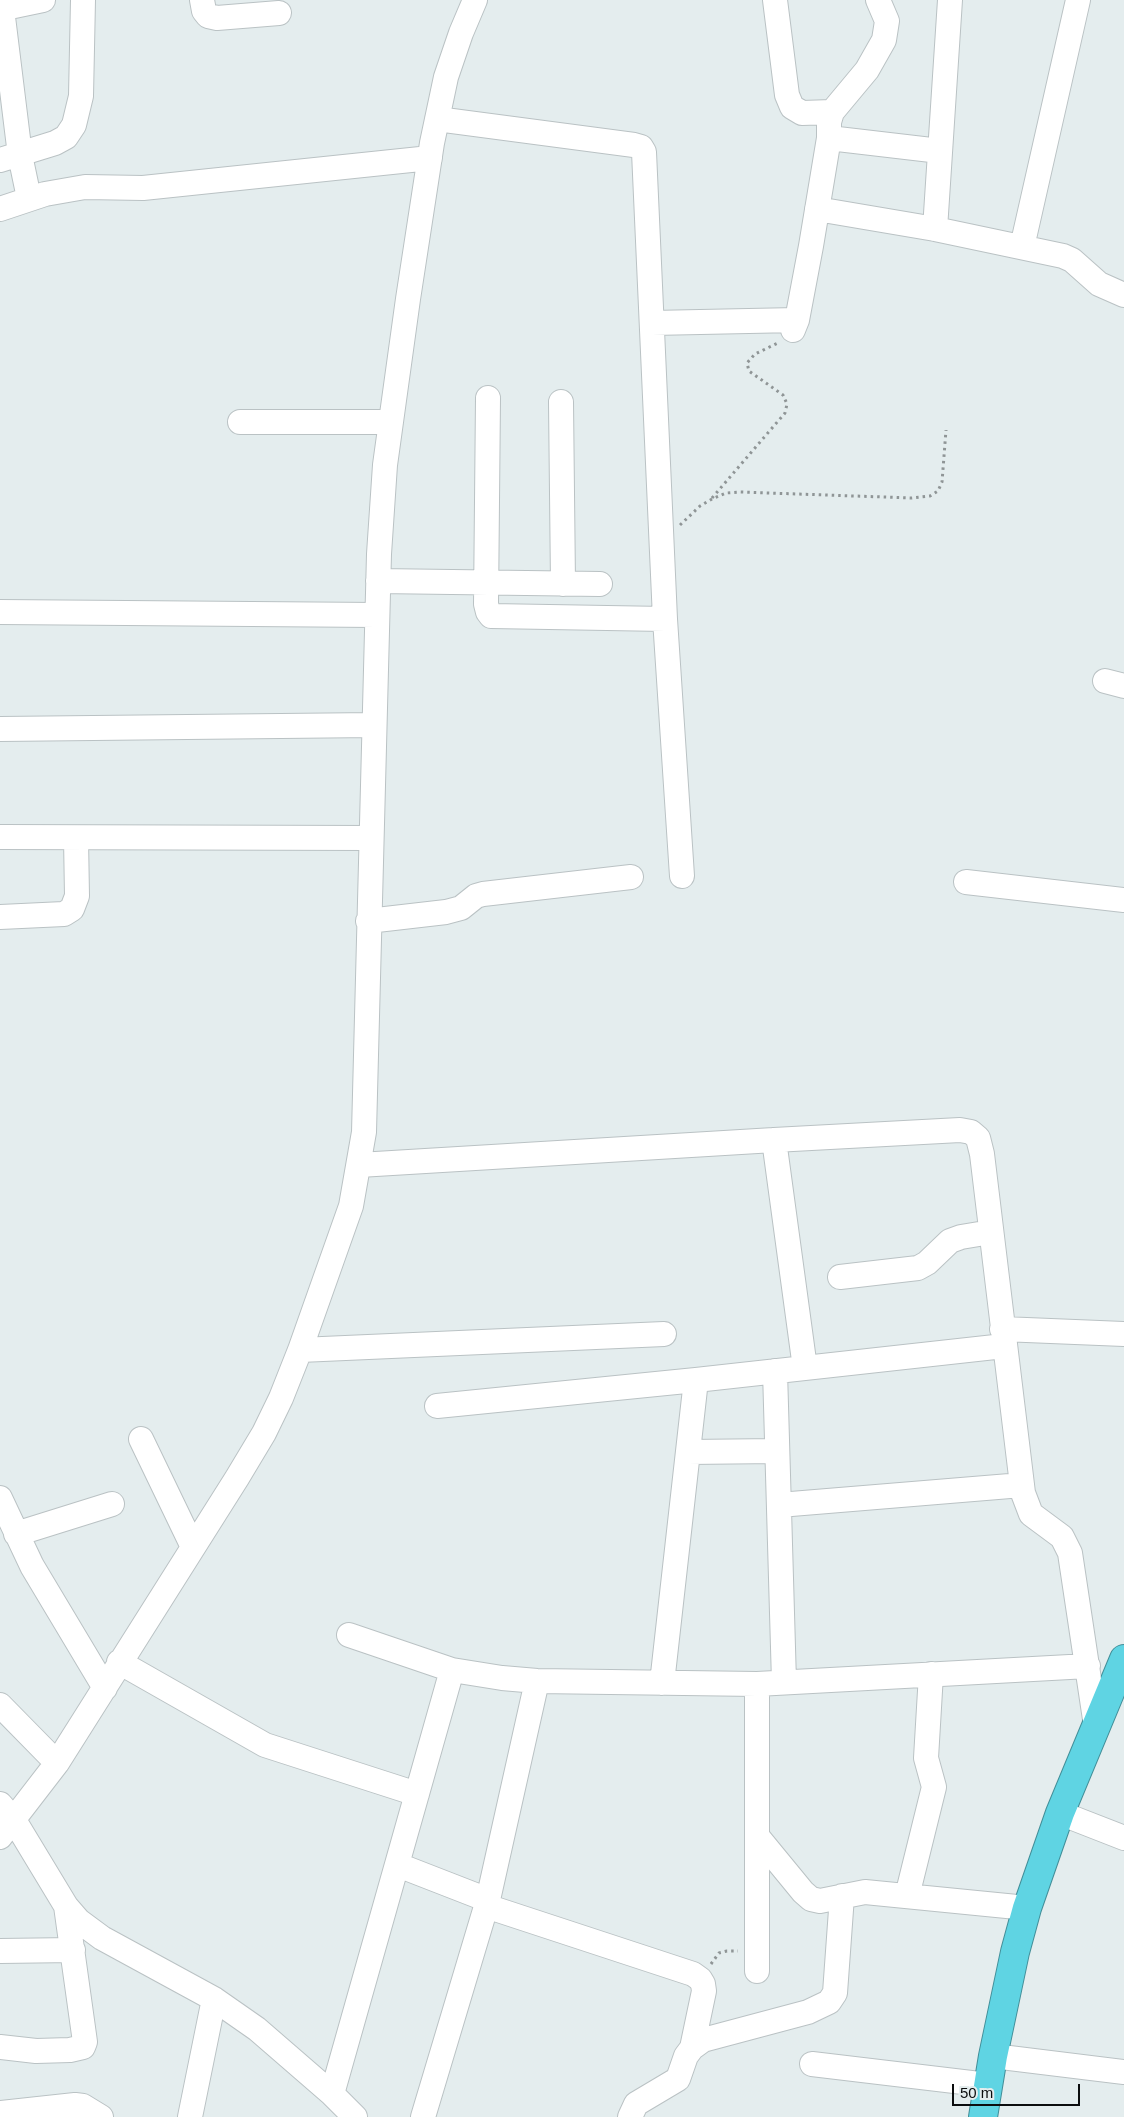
<!DOCTYPE html>
<html>
<head>
<meta charset="utf-8">
<style>
  body { margin:0 }
  #map { position:relative; width:1124px; height:2117px; overflow:hidden; background:#e4edee; font-family:Arial,sans-serif }
  canvas { display:block }
  .scale { position:absolute; left:952px; top:2084px; width:128px; height:22px; box-sizing:border-box; border:2px solid #0b0d0e; border-top:0; padding-left:6px; font-size:15px; line-height:18px; white-space:nowrap; color:#0b0d0e; -webkit-text-stroke:4px #e4edee; paint-order:stroke }
</style>
</head>
<body>
<div id="map">
<canvas width="1124" height="2117"></canvas>
<div class="scale">50 m</div>
</div>
<script>
const g = document.querySelector('canvas').getContext('2d');
g.lineJoin = 'round';
const poly = rows => new Path2D(rows.map(r => 'M' + r).join(''));
function strokePath(path, color, width, dash) { g.strokeStyle = color; g.lineWidth = width; g.lineCap = dash ? 'butt' : 'round'; g.setLineDash(dash || []); g.stroke(path); }
const minor = poly([
  [202,0,204,11,208,16,217,18,279,13],
  [775,0,787,95,792,107,802,113,832,112],
  [0,9,43,0],
  [2,9,20,155,29,198],
  [437,119,634,145,641,147,644,152,665,619,682,876],
  [829,138,940,151],
  [0,160,55,143,66,137,74,125,81,96,83,0],
  [0,209,45,194,85,187,143,188,430,158],
  [817,209,935,229,1063,256,1072,260,1099,284,1124,295],
  [935,229,950,0],
  [1022,247,1078,0],
  [652,323,797,320],
  [793,330,797,320,811,246,829,138,829,122,832,112,867,70,884,40,887,21,878,0],
  [488,398,486,604,488,612,491,616,665,619],
  [561,402,563,584],
  [240,422,391,422],
  [378,581,600,584],
  [0,612,377,615],
  [1105,681,1124,686],
  [0,729,374,725],
  [0,837,370,838],
  [966,882,1124,900],
  [0,917,64,914,72,909,77,896,76,838],
  [368,921,446,912,461,908,476,896,483,894,631,877],
  [774,1140,805,1368],
  [359,1165,774,1140,960,1130,971,1132,978,1138,982,1154,1023,1493,1031,1514,1062,1537,1070,1553,1096,1726],
  [840,1277,918,1268,927,1263,950,1241,961,1237,991,1232],
  [1002,1329,1124,1334],
  [300,1350,664,1334],
  [775,1371,784,1682],
  [437,1406,696,1380,1004,1346],
  [141,1439,193,1547],
  [688,1452,777,1451],
  [0,1498,32,1566,105,1688],
  [779,1505,1022,1485],
  [16,1534,112,1504],
  [349,1635,452,1670,502,1678,537,1681,757,1684,1088,1666],
  [119,1662,265,1745,417,1794],
  [662,1683,696,1380],
  [757,1684,757,1971],
  [0,1705,57,1763],
  [0,1804,14,1820,66,1906,79,1921,102,1938,214,1999,257,2029,332,2094,355,2117],
  [1060,1813,1124,1838],
  [757,1836,803,1892,811,1899,820,1901,865,1892,1027,1908],
  [0,1837,57,1763,237,1478,264,1433,281,1398,300,1350,351,1206,364,1132,379,554,385,465,408,299,432,143,446,77,461,33,475,0],
  [398,1865,488,1900],
  [907,1896,934,1787,926,1758,931,1674],
  [486,1906,693,1974,700,1979,703,1984,704,1991,692,2048],
  [0,1951,73,1950],
  [0,2047,36,2051,70,2050,83,2047,85,2042,66,1906],
  [993,2056,1124,2072],
  [812,2064,988,2085],
  [332,2094,452,1670],
  [0,2113,75,2105,83,2106,101,2117],
  [190,2117,214,1999],
  [423,2117,488,1900,537,1681],
  [630,2117,636,2104,678,2079,686,2056,692,2048,703,2040,808,2012,829,2002,835,1993,842,1896]
]);
const highway = poly([
  [983,2117,993,2056,1015,1952,1027,1908,1060,1813,1124,1659]
]);
strokePath(minor, '#bac2c4', 26);
strokePath(highway, '#428e98', 30);
strokePath(poly([
  [712,498,785,413,787,404,783,395,749,371,747,363,755,354,780,342],
  [680,525,700,506,712,499,726,493,740,492,912,498,930,496,938,491,942,482,946,430],
  [711,1964,719,1953,727,1951,738,1951]
]), '#8f9596', 3, [2.5, 4]);
strokePath(minor, '#fff', 24);
strokePath(highway, '#5fd4e3', 28);
</script>
</body>
</html>
